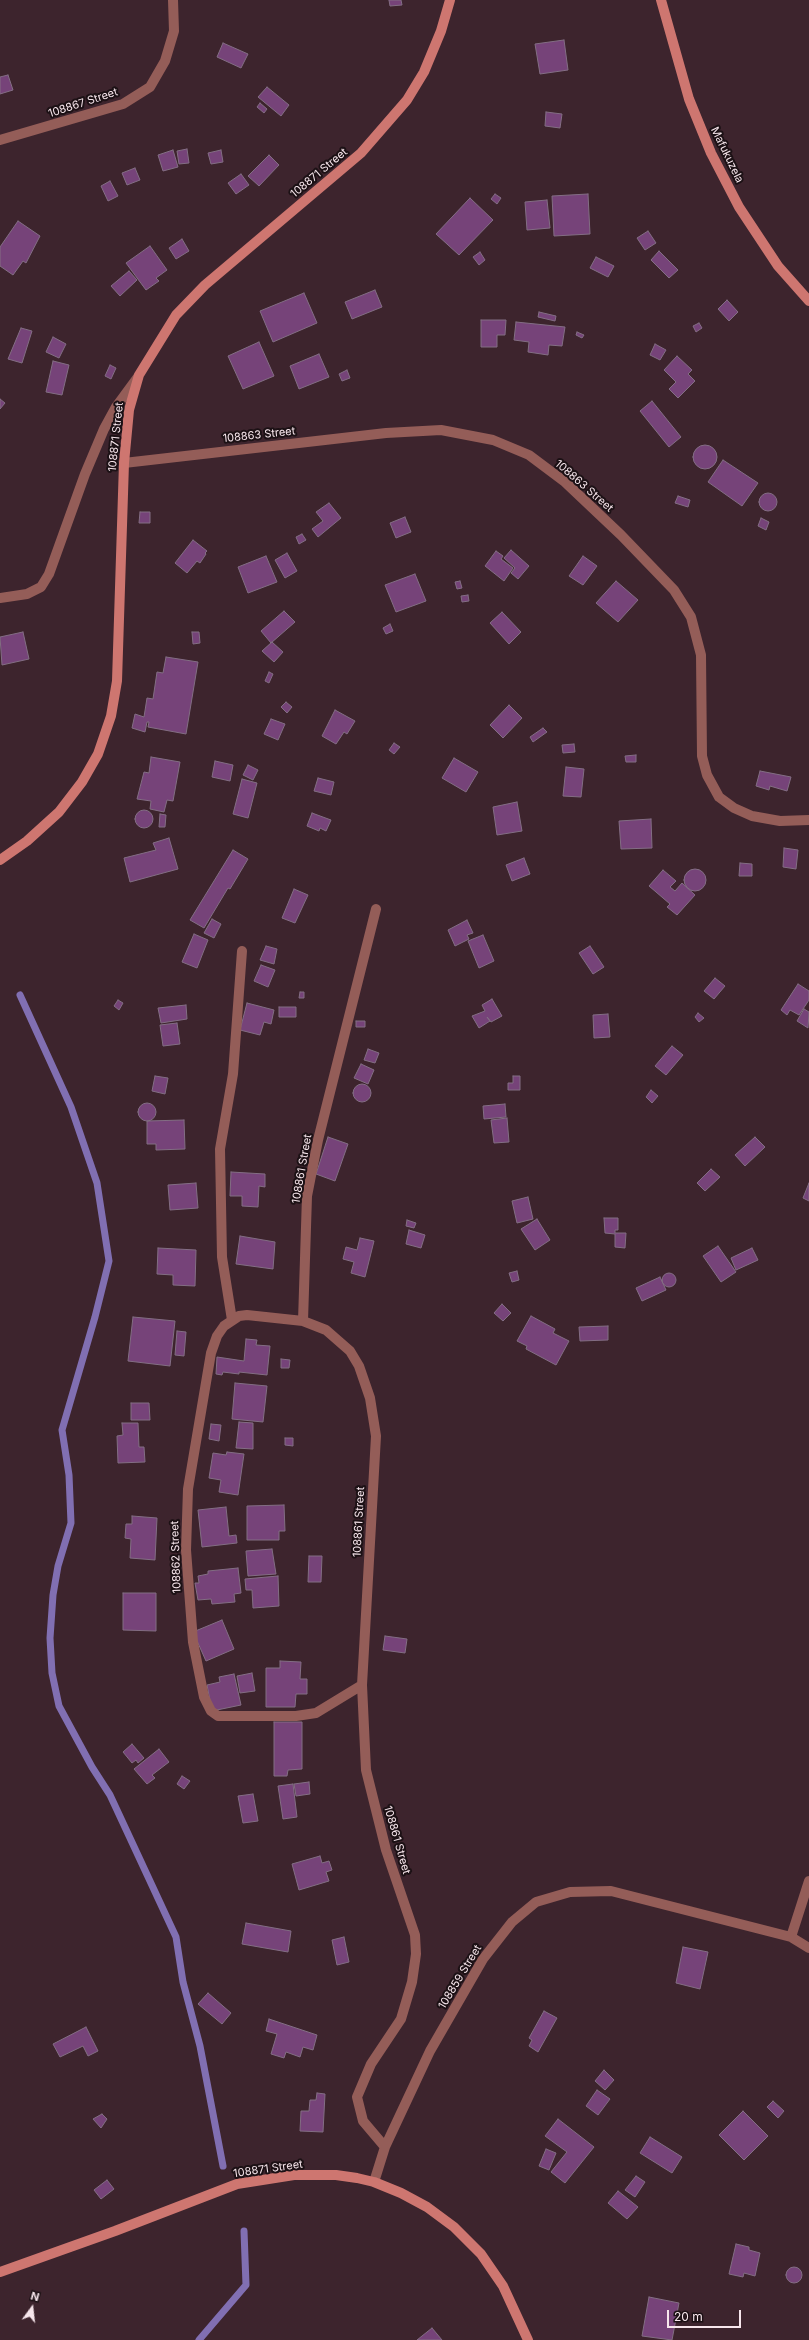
<!DOCTYPE html>
<html>
<head>
<meta charset="utf-8">
<style>
  body { margin:0 }
  #map { position:relative; width:809px; height:2340px; overflow:hidden; background:#3d242d; font-family:Inter,sans-serif }
  canvas { display:block }
  .north { position:absolute; left:12px; top:2288px; width:40px; height:40px; -webkit-text-stroke:3px #1c1115; paint-order:stroke; rotate:15deg; font-size:11px; font-weight:700; line-height:16px; text-align:center; color:#f7e6ec }
  .north::after { content:''; display:block; margin:auto; width:14px; height:18px; background:#f7e6ec; clip-path:polygon(50% 0,100% 100%,50% 72%,0 100%) }
  .scale { position:absolute; left:667px; top:2310px; width:74px; height:18px; box-sizing:border-box; border:2px solid #f7e6ec; border-top:0; padding-left:5px; font-size:12px; line-height:14px; white-space:nowrap; color:#f7e6ec; -webkit-text-stroke:3px #1c1115; paint-order:stroke }
</style>
</head>
<body>
<div id="map">
<canvas width="809" height="2340"></canvas>
<div class="north">N</div>
<div class="scale">20 m</div>
</div>
<script>
const g = document.querySelector('canvas').getContext('2d');
g.lineJoin = 'round';
const poly = rows => new Path2D(rows.map(r => 'M' + r).join(''));
function strokePath(path, color, width, dash) { g.strokeStyle = color; g.lineWidth = width; g.lineCap = dash ? 'butt' : 'round'; g.setLineDash(dash || []); g.stroke(path); }
function fillPath(path, color) { g.fillStyle = color; g.fill(path, 'evenodd'); }
function write(font, color, halo, rows, align = 'center') {
  g.font = font + ' Inter,sans-serif'; g.lineWidth = 4; g.setLineDash([]); g.textBaseline = 'middle'; g.strokeStyle = halo; g.fillStyle = color; for (const [text, x, y, turn = 0] of rows) {
    g.save(); g.translate(x, y); g.rotate((+turn || 0) * Math.PI / 180); g.textAlign = isNaN(turn) ? turn : align; if (halo) g.strokeText(text, 0, 0); g.fillText(text, 0, 0); g.restore();
  }
}
strokePath(poly([
  [20,995,71,1107,97,1183,109,1261,95,1317,62,1430,69,1475,71,1523,58,1566,53,1595,50,1638,52,1673,59,1706,92,1767,110,1795,176,1937,183,1982,200,2046,223,2166],
  [199,2340,246,2285,244,2231]
]), '#816fb2', 7);
const building = poly([
  [389,0,401,0,402,5,390,6,389,0],
  [564,40,568,70,540,74,535,44,564,40],
  [223,43,248,54,241,68,217,57,223,43],
  [8,75,13,90,0,94,0,77,8,75],
  [267,87,289,105,281,116,258,97,267,87],
  [260,103,267,109,264,113,257,107,260,103],
  [546,112,562,114,560,128,545,126,546,112],
  [187,149,189,163,179,164,177,151,187,149],
  [173,150,178,167,163,171,158,155,173,150],
  [221,150,223,162,211,164,208,153,221,150],
  [269,155,279,165,259,186,248,176,269,155],
  [135,168,140,180,127,185,122,173,135,168],
  [241,174,249,185,236,194,228,183,241,174],
  [110,181,118,196,108,201,101,186,110,181],
  [495,194,501,198,497,204,491,199,495,194],
  [588,194,590,234,554,236,552,196,588,194],
  [470,198,493,220,459,255,436,234,470,198],
  [547,200,550,228,527,230,525,202,547,200],
  [18,221,40,236,26,263,23,261,13,275,0,266,0,247,18,221],
  [648,231,656,243,645,250,637,238,648,231],
  [182,239,189,251,176,259,169,248,182,239],
  [150,246,167,270,156,278,159,281,146,290,126,263,150,246],
  [659,251,678,270,669,278,651,260,659,251],
  [480,252,485,260,479,265,473,257,480,252],
  [596,257,614,266,608,277,590,268,596,257],
  [129,271,137,280,120,296,111,286,129,271],
  [375,290,382,307,352,319,345,302,375,290],
  [304,293,317,323,273,342,260,311,304,293],
  [727,300,738,312,729,321,718,309,727,300],
  [539,312,556,316,555,321,538,317,539,312],
  [481,320,506,320,505,335,497,335,497,347,481,347,481,320],
  [516,322,565,327,562,346,549,345,548,355,528,352,529,342,514,340,516,322],
  [699,323,702,328,696,332,693,326,699,323],
  [21,328,32,331,22,363,8,359,21,328],
  [577,332,584,335,582,338,576,335,577,332],
  [53,337,66,344,59,358,46,352,53,337],
  [259,342,274,376,243,389,228,356,259,342],
  [655,344,666,350,660,360,650,355,655,344],
  [319,354,329,377,299,389,290,366,319,354],
  [677,356,692,370,688,374,695,381,678,398,669,389,676,382,664,370,677,356],
  [53,361,69,365,62,395,46,392,53,361],
  [110,365,116,368,111,379,105,376,110,365],
  [347,370,350,378,342,381,339,374,347,370],
  [0,399,5,403,0,409,0,399],
  [652,401,681,437,669,447,640,411,652,401],
  '693 457a12 12 0 1 1 24 0a12 12 0 1 1-24 0Z',
  [723,460,758,483,742,506,708,482,723,460],
  '759 502a9 9 0 1 1 18 0a9 9 0 1 1-18 0Z',
  [678,496,690,500,688,507,675,503,678,496],
  [329,503,341,518,318,537,312,529,323,521,316,512,329,503],
  [140,512,150,512,150,523,139,523,140,512],
  [405,517,411,532,396,538,390,523,405,517],
  [761,518,769,522,766,530,758,526,761,518],
  [302,534,306,540,299,544,296,537,302,534],
  [193,540,207,551,205,553,206,554,200,563,197,561,187,573,175,563,193,540],
  [511,550,529,566,518,579,511,573,515,568,504,558,511,550],
  [496,551,503,556,501,559,513,568,504,581,485,566,496,551],
  [287,553,297,571,285,578,275,560,287,553],
  [266,556,277,582,248,593,238,567,266,556],
  [583,556,597,566,583,585,569,576,583,556],
  [415,574,426,601,396,612,385,585,415,574],
  [460,581,462,588,457,589,455,582,460,581],
  [616,581,638,600,618,622,596,603,616,581],
  [468,595,469,601,462,602,461,596,468,595],
  [284,611,295,622,271,643,261,631,284,611],
  [502,612,521,632,509,644,490,623,502,612],
  [390,624,393,631,386,634,383,628,390,624],
  [23,632,29,659,2,665,0,637,23,632],
  [192,632,199,632,200,643,193,644,192,632],
  [272,642,283,652,274,662,262,651,272,642],
  [166,657,198,662,186,734,148,727,149,722,147,722,145,732,132,728,135,714,144,717,147,698,153,699,157,672,163,673,166,657],
  [269,672,273,674,269,683,265,681,269,672],
  [286,702,292,707,287,713,281,707,286,702],
  [509,705,522,718,503,738,490,725,509,705],
  [335,710,355,721,347,734,344,732,336,744,322,736,335,710],
  [271,719,285,724,278,740,264,734,271,719],
  [543,728,547,732,533,742,530,737,543,728],
  [394,743,400,747,394,754,389,750,394,743],
  [574,744,575,752,563,753,562,745,574,744],
  [636,755,636,762,626,762,625,756,636,755],
  [151,757,180,762,173,801,167,800,164,812,150,809,151,801,137,799,144,772,149,773,151,757],
  [454,758,478,772,466,792,442,778,454,758],
  [215,761,233,765,230,781,212,777,215,761],
  [248,765,258,770,253,780,243,775,248,765],
  [566,767,584,769,581,797,563,796,566,767],
  [760,771,791,777,787,791,770,786,769,790,756,786,760,771],
  [318,778,334,782,331,795,314,791,318,778],
  [242,779,257,783,248,818,233,814,242,779],
  [517,802,522,831,497,835,493,807,517,802],
  '135 819a9 9 0 1 1 18 0a9 9 0 1 1-18 0Z',
  [312,813,331,820,326,831,320,828,319,831,307,826,312,813],
  [160,814,166,815,165,827,159,827,160,814],
  [651,819,652,848,621,849,619,821,651,819],
  [169,838,178,869,130,882,124,858,156,850,153,843,169,838],
  [784,848,798,850,796,869,783,867,784,848],
  [233,850,248,859,230,889,228,888,204,928,190,920,233,850],
  [524,858,530,874,512,881,506,865,524,858],
  [740,863,752,864,752,876,739,876,740,863],
  '684 880a11 11 0 1 1 22 0a11 11 0 1 1-22 0Z',
  [663,870,676,881,670,887,675,891,682,883,695,895,677,915,667,907,670,904,649,886,663,870],
  [294,889,308,895,295,923,282,918,294,889],
  [212,919,221,924,214,938,204,933,212,919],
  [467,920,473,933,467,935,469,939,455,946,448,930,467,920],
  [194,934,208,940,197,968,182,962,194,934],
  [483,935,494,961,479,968,468,941,483,935],
  [266,946,277,949,274,964,260,960,266,946],
  [590,946,604,967,593,974,579,953,590,946],
  [261,965,275,970,268,987,254,981,261,965],
  [715,978,725,986,714,999,704,991,715,978],
  [798,984,809,991,809,1000,799,1015,790,1010,787,1015,781,1010,798,984],
  [300,992,304,992,304,998,299,998,300,992],
  [492,999,502,1016,491,1022,487,1017,490,1021,479,1028,472,1016,485,1011,482,1005,492,999],
  [118,1000,123,1003,119,1010,114,1006,118,1000],
  [247,1003,274,1010,271,1024,264,1022,260,1035,240,1030,247,1003],
  [186,1005,187,1019,161,1023,158,1008,186,1005],
  [279,1007,296,1007,296,1017,279,1017,279,1007],
  [804,1009,809,1012,808,1028,797,1021,804,1009],
  [698,1013,704,1018,699,1022,695,1017,698,1013],
  [608,1014,610,1037,594,1038,593,1015,608,1014],
  [356,1021,365,1021,365,1027,356,1027,356,1021],
  [177,1023,180,1044,163,1046,160,1025,177,1023],
  [672,1046,683,1055,666,1075,655,1066,672,1046],
  [368,1049,379,1053,375,1063,364,1060,368,1049],
  [361,1064,374,1070,368,1084,354,1078,361,1064],
  [155,1076,168,1078,165,1094,152,1091,155,1076],
  [513,1076,520,1076,520,1090,508,1090,508,1083,513,1083,513,1076],
  '353 1093a9 9 0 1 1 18 0a9 9 0 1 1-18 0Z',
  [651,1090,658,1096,652,1103,646,1097,651,1090],
  '138 1112a9 9 0 1 1 18 0a9 9 0 1 1-18 0Z',
  [505,1104,506,1117,484,1119,483,1106,505,1104],
  [507,1118,509,1142,494,1143,491,1120,507,1118],
  [184,1120,185,1149,156,1150,156,1144,147,1144,147,1121,184,1120],
  [328,1137,348,1144,335,1181,316,1174,328,1137],
  [755,1137,765,1147,745,1166,735,1155,755,1137],
  [711,1169,720,1177,705,1191,697,1183,711,1169],
  [231,1172,265,1174,265,1187,259,1186,258,1207,242,1206,242,1196,230,1196,231,1172],
  [196,1183,198,1208,170,1210,168,1185,196,1183],
  [809,1183,809,1201,803,1198,809,1183],
  [528,1197,533,1219,517,1223,512,1201,528,1197],
  [604,1218,618,1218,618,1230,615,1230,615,1233,626,1233,625,1248,615,1247,615,1234,605,1233,604,1218],
  [537,1219,550,1240,535,1250,521,1229,537,1219],
  [407,1220,416,1223,414,1228,406,1226,407,1220],
  [409,1230,425,1235,421,1248,406,1244,409,1230],
  [240,1236,275,1242,273,1269,236,1264,240,1236],
  [360,1238,374,1241,365,1277,351,1273,354,1262,343,1259,346,1247,357,1250,360,1238],
  [718,1246,736,1272,721,1282,703,1256,718,1246],
  [158,1248,196,1250,195,1286,173,1285,173,1275,157,1274,158,1248],
  [752,1248,758,1260,736,1270,731,1258,752,1248],
  [517,1271,519,1280,512,1282,509,1273,517,1271],
  '662 1280a7 7 0 1 1 14 0a7 7 0 1 1-14 0Z',
  [660,1277,666,1290,642,1301,636,1288,660,1277],
  [502,1304,511,1313,503,1321,494,1313,502,1304],
  [531,1316,555,1329,553,1333,569,1341,556,1365,526,1349,527,1346,517,1341,531,1316],
  [133,1317,175,1321,170,1366,128,1361,133,1317],
  [608,1326,608,1340,580,1341,579,1327,608,1326],
  [177,1331,186,1332,184,1356,175,1355,177,1331],
  [246,1339,257,1340,256,1345,270,1346,267,1375,239,1372,239,1374,223,1372,222,1375,216,1374,217,1357,244,1361,246,1339],
  [281,1359,290,1360,289,1368,281,1368,281,1359],
  [235,1383,267,1386,263,1422,232,1419,235,1383],
  [131,1403,149,1403,150,1420,131,1420,131,1403],
  [239,1422,253,1423,253,1449,236,1448,239,1422],
  [122,1423,138,1423,139,1447,144,1447,145,1462,118,1463,117,1436,123,1435,122,1423],
  [211,1424,221,1425,219,1441,209,1439,211,1424],
  [285,1438,293,1438,293,1446,285,1445,285,1438],
  [227,1452,244,1454,238,1495,219,1492,221,1480,209,1478,213,1453,226,1455,227,1452],
  [284,1505,285,1531,279,1531,279,1540,247,1540,247,1506,284,1505],
  [226,1507,229,1536,236,1535,237,1543,202,1547,198,1510,226,1507],
  [132,1516,157,1518,155,1560,130,1558,131,1539,125,1538,126,1524,132,1524,132,1516],
  [272,1549,276,1574,248,1576,246,1551,272,1549],
  [309,1556,322,1556,321,1582,308,1582,309,1556],
  [238,1568,241,1593,234,1594,235,1602,212,1604,211,1599,198,1600,195,1583,199,1583,198,1576,208,1574,208,1571,238,1568],
  [278,1576,279,1606,253,1608,252,1590,246,1590,245,1579,278,1576],
  [123,1593,156,1593,156,1631,123,1630,123,1593],
  [222,1620,234,1649,206,1661,193,1632,222,1620],
  [385,1636,407,1639,405,1653,383,1650,385,1636],
  [280,1661,301,1662,300,1679,307,1679,307,1694,296,1694,295,1707,266,1707,266,1668,280,1668,280,1661],
  [252,1673,255,1691,240,1693,237,1676,252,1673],
  [234,1674,241,1705,212,1711,207,1685,220,1682,219,1677,234,1674],
  [274,1722,302,1722,302,1769,288,1770,287,1776,274,1776,274,1722],
  [132,1744,144,1758,138,1763,136,1760,132,1763,123,1752,132,1744],
  [159,1749,169,1762,152,1775,155,1778,147,1784,134,1769,159,1749],
  [182,1776,190,1781,184,1789,177,1784,182,1776],
  [309,1782,310,1794,296,1796,294,1784,309,1782],
  [293,1784,297,1817,283,1819,278,1786,293,1784],
  [253,1794,258,1821,243,1823,238,1796,253,1794],
  [320,1856,322,1863,329,1861,332,1870,326,1872,329,1881,299,1890,292,1864,320,1856],
  [246,1923,291,1931,288,1952,242,1944,246,1923],
  [344,1937,349,1962,337,1965,332,1940,344,1937],
  [683,1947,708,1952,700,1989,676,1983,683,1947],
  [208,1993,231,2013,222,2024,198,2004,208,1993],
  [544,2011,557,2018,538,2052,529,2046,532,2040,529,2038,544,2011],
  [269,2019,317,2035,313,2050,303,2047,300,2057,286,2052,284,2058,271,2054,277,2034,266,2031,269,2019],
  [86,2027,98,2051,88,2056,83,2046,60,2057,53,2044,86,2027],
  [604,2070,614,2080,605,2090,595,2081,604,2070],
  [597,2090,610,2099,598,2115,586,2106,597,2090],
  [317,2093,325,2094,323,2132,300,2131,301,2111,309,2111,310,2100,316,2100,317,2093],
  [773,2101,784,2111,778,2118,767,2107,773,2101],
  [743,2111,768,2136,744,2160,719,2135,743,2111],
  [102,2114,107,2119,101,2128,93,2119,102,2114],
  [558,2119,594,2147,565,2183,551,2172,567,2152,545,2136,558,2119],
  [650,2137,682,2157,672,2173,640,2153,650,2137],
  [546,2149,556,2153,549,2170,539,2166,546,2149],
  [636,2176,645,2182,635,2197,625,2190,636,2176],
  [107,2180,114,2189,101,2199,94,2190,107,2180],
  [618,2191,638,2207,627,2219,608,2203,618,2191],
  [736,2244,749,2247,749,2250,760,2253,755,2276,744,2273,743,2277,729,2274,736,2244],
  '786 2275a8 8 0 1 1 16 0a8 8 0 1 1-16 0Z',
  [649,2297,679,2303,672,2340,642,2336,649,2297],
  [432,2328,442,2340,417,2340,432,2328]
]);
fillPath(building, '#764379');
strokePath(building, '#836e84', 1);
strokePath(poly([
  [0,140,123,104,150,87,165,61,174,31,173,0],
  [124,463,386,433,441,430,493,440,529,455,565,482,621,535,674,590,691,617,701,655,702,756,707,775,719,797,734,808,752,816,780,821,809,820],
  [0,598,27,594,41,587,49,574,85,474,104,429,116,407,138,377],
  [232,1320,222,1257,220,1149,233,1074,242,951],
  [303,1321,307,1196,318,1140,376,909],
  [362,1685,316,1713,296,1716,218,1716,211,1711,204,1697,193,1642,186,1550,188,1489,211,1353,217,1336,224,1326,239,1316,247,1315,303,1321,326,1330,350,1351,359,1366,370,1398,376,1436,362,1685,366,1770,386,1850,415,1935,416,1954,412,1982,401,2019,371,2064,357,2097,363,2121,385,2147],
  [791,1937,809,1881],
  [374,2182,385,2147,430,2051,483,1959,512,1922,536,1902,570,1892,611,1891,791,1937,809,1948]
]), '#945d58', 10);
strokePath(poly([
  [661,0,689,99,711,153,739,207,778,266,809,301],
  [0,860,27,841,59,812,82,782,98,754,111,716,117,681,124,463,129,410,139,375,176,315,205,285,361,153,407,100,424,72,441,31,450,0],
  [0,2272,115,2231,237,2184,294,2175,336,2175,357,2178,374,2182,401,2193,427,2207,454,2227,481,2254,503,2286,528,2340]
]), '#ce7670', 10);
write('11px', '#f7e6ec', '#1c1115', [
  ["108867 Street",83,103,-18],
  ["Mafukuzela",727,155,64],
  ["108871 Street",319,173,-40],
  ["108863 Street",259,435,-6],
  ["108871 Street",116,437,-84],
  ["108863 Street",584,486,41],
  ["108861 Street",302,1169,-80],
  ["108861 Street",359,1522,-87],
  ["108862 Street",176,1557,-92],
  ["108861 Street",397,1840,74],
  ["108859 Street",460,1977,-59],
  ["108871 Street",268,2169,-8]
]);
</script>
</body>
</html>
